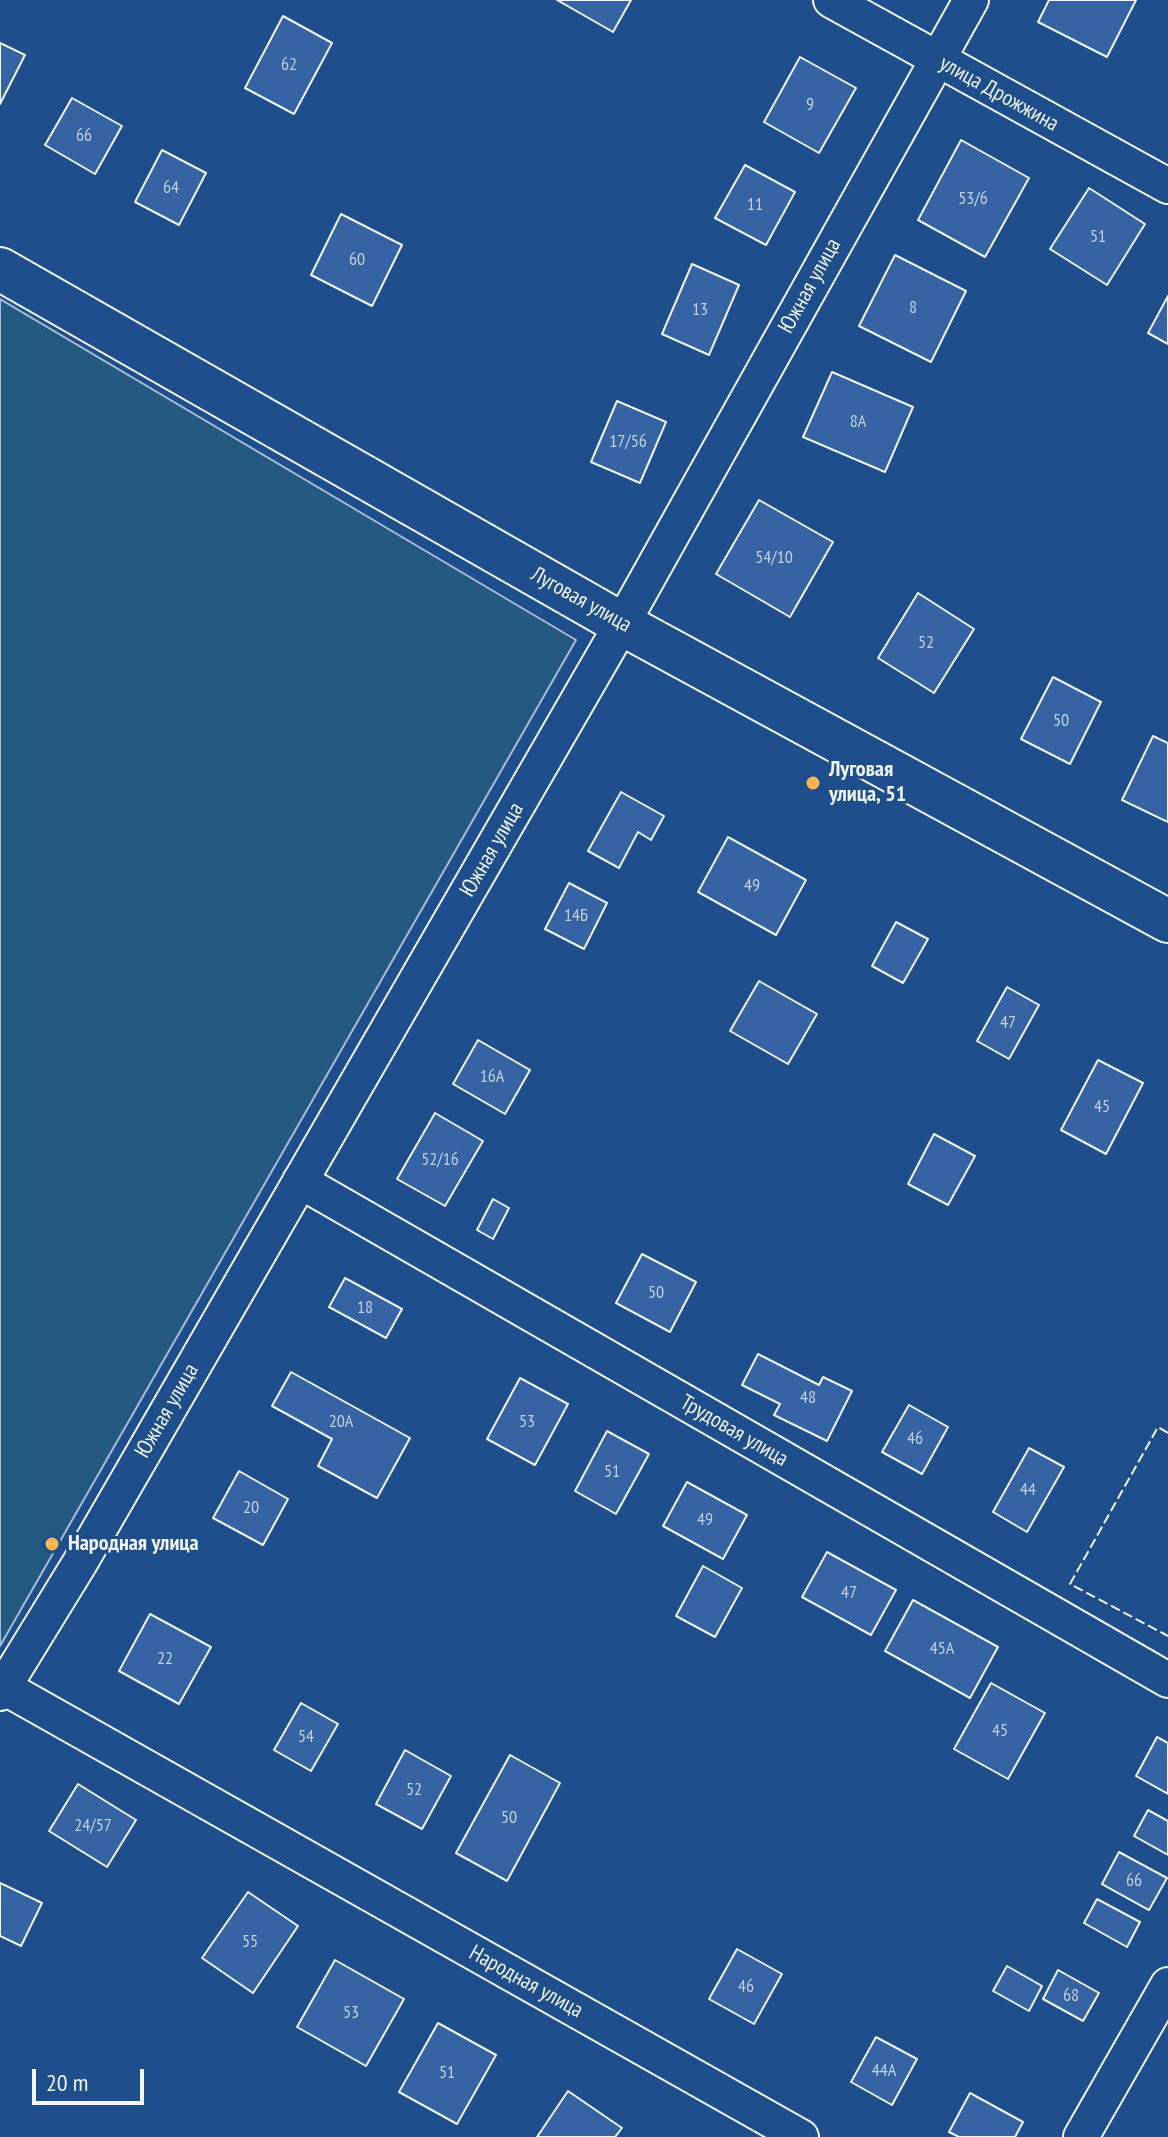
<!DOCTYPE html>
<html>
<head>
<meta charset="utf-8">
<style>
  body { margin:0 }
  #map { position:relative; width:1168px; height:2137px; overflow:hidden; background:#1f4e8c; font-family:"PT Sans Narrow",sans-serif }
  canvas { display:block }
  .scale { position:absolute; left:32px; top:2069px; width:112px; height:36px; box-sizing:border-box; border:4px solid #f2f6ff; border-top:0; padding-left:10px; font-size:24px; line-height:28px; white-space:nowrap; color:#f2f6ff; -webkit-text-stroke:6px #1f4e8c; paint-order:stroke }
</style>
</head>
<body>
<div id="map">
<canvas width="1168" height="2137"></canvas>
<div class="scale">20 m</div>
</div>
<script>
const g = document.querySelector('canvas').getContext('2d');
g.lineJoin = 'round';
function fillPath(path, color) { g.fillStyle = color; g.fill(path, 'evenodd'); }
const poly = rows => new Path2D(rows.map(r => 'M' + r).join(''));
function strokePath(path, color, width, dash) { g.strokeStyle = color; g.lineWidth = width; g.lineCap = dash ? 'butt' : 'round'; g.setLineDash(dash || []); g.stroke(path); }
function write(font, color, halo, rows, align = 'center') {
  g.font = font + ' "PT Sans Narrow",sans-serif'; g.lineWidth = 6; g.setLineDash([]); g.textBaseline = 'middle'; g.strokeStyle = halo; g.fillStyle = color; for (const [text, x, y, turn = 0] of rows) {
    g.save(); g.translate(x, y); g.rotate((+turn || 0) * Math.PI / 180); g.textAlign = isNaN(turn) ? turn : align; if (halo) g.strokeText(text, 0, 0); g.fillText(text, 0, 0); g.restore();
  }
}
const green = poly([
  [0,299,576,640,0,1646,0,299]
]);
fillPath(green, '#245a82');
strokePath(green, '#a8bbd7', 2);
const building = poly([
  [557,0,631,0,613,32,557,0],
  [1049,0,1136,0,1107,57,1038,22,1049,0],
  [283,16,332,43,294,114,245,88,283,16],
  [0,43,25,55,0,104,0,43],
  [800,57,856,88,819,153,764,122,800,57],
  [72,98,122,126,95,174,45,145,72,98],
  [961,140,1029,178,985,257,918,220,961,140],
  [162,150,206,173,179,225,135,202,162,150],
  [745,165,795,192,766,245,715,218,745,165],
  [1089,188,1145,224,1107,285,1050,249,1089,188],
  [341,214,402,245,372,306,311,275,341,214],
  [895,255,966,291,931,362,859,326,895,255],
  [692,264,739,285,709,355,662,334,692,264],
  [1168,296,1168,344,1148,333,1168,296],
  [832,372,913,407,885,472,803,437,832,372],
  [617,401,666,422,640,483,591,462,617,401],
  [759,500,833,542,790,617,716,574,759,500],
  [918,593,974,629,934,693,878,658,918,593],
  [1053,677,1101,702,1070,764,1021,739,1053,677],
  [1153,736,1168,743,1168,822,1122,800,1153,736],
  [621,792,664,816,651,840,638,832,619,868,588,851,621,792],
  [728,837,806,880,776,935,698,892,728,837],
  [569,883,607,903,584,949,545,929,569,883],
  [896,922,928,939,903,983,872,966,896,922],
  [759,981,817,1014,788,1064,730,1031,759,981],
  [1007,987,1039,1005,1009,1059,977,1041,1007,987],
  [478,1040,530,1070,505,1114,453,1084,478,1040],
  [1098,1060,1143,1083,1106,1154,1061,1130,1098,1060],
  [435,1113,483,1141,445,1206,397,1179,435,1113],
  [934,1134,975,1156,948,1205,908,1184,934,1134],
  [493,1199,509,1208,493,1239,477,1230,493,1199],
  [642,1254,696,1282,670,1332,616,1303,642,1254],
  [345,1278,402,1309,386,1338,329,1307,345,1278],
  [758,1354,819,1385,823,1377,852,1391,827,1441,774,1415,780,1404,742,1385,758,1354],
  [291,1372,410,1438,377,1498,318,1466,332,1439,272,1406,291,1372],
  [520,1378,568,1404,535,1465,487,1439,520,1378],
  [909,1405,948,1427,922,1474,882,1452,909,1405],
  [607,1431,649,1454,616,1514,575,1491,607,1431],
  [1029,1448,1064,1467,1027,1532,993,1512,1029,1448],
  [239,1471,288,1499,263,1545,213,1518,239,1471],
  [687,1482,747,1515,723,1559,663,1526,687,1482],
  [827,1552,896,1590,871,1635,802,1597,827,1552],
  [703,1566,742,1588,715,1637,676,1616,703,1566],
  [913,1600,998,1647,970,1698,885,1651,913,1600],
  [150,1614,211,1647,179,1704,119,1671,150,1614],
  [991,1683,1045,1713,1008,1779,954,1749,991,1683],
  [301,1703,338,1724,311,1771,274,1750,301,1703],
  [1157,1737,1168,1743,1168,1794,1136,1776,1157,1737],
  [405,1750,451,1776,422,1829,376,1804,405,1750],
  [510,1755,560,1783,507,1881,456,1853,510,1755],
  [78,1784,136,1820,107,1867,49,1831,78,1784],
  [1148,1810,1168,1821,1168,1855,1134,1836,1148,1810],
  [1119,1852,1167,1878,1149,1910,1102,1884,1119,1852],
  [0,1883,42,1903,21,1946,0,1936,0,1883],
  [248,1892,298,1926,253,1993,202,1958,248,1892],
  [1097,1899,1140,1922,1127,1947,1084,1923,1097,1899],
  [737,1949,782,1974,754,2024,709,1999,737,1949],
  [335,1960,404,1999,366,2066,297,2027,335,1960],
  [1007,1966,1042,1986,1029,2011,993,1991,1007,1966],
  [1058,1970,1099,1993,1083,2021,1043,1999,1058,1970],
  [438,2023,496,2055,457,2124,399,2092,438,2023],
  [876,2037,917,2059,892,2105,851,2082,876,2037],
  [568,2091,622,2128,615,2137,537,2137,568,2091],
  [970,2093,1023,2122,1015,2137,959,2137,949,2132,970,2093]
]);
fillPath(building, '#3563a3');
strokePath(building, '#f2f6ff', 2);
const minor = poly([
  [831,0,1168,186],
  [300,1181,1168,1680],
  [0,1685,801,2137],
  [0,1693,81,1561,622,624,971,0],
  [1081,2137,1168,1985]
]);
const tertiary = poly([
  [0,269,622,624,1168,921]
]);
strokePath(minor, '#f2f6ff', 38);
strokePath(tertiary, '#f2f6ff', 46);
strokePath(minor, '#1f4e8c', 34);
strokePath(tertiary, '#1f4e8c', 42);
strokePath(poly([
  [1168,1433,1158,1427,1070,1584,1168,1636]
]), '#f2f6ff', 2, [10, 4]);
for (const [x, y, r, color] of [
  [813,783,8,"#ffb74d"],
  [52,1544,8,"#ffb74d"]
]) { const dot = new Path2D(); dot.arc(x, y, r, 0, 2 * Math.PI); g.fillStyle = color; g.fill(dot); strokePath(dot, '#1f4e8c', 3); }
write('18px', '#c3d1e8', null, [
  ["62",289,65],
  ["9",810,105],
  ["66",84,136],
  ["64",171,188],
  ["53/6",973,199],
  ["11",755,205],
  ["51",1098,237],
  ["60",357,260],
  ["8",913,308],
  ["13",700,310],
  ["8А",858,422],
  ["17/56",628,442],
  ["54/10",774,558],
  ["52",926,643],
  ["50",1061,721],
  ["49",752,886],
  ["14Б",576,916],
  ["47",1008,1023],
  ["16А",492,1077],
  ["45",1102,1107],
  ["52/16",440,1160],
  ["50",656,1293],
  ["18",365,1308],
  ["48",808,1398],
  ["20А",341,1422],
  ["53",527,1422],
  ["46",915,1439],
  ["51",612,1472],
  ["44",1028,1490],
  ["20",251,1508],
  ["49",705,1520],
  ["47",849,1593],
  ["45А",942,1649],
  ["22",165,1659],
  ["45",1000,1731],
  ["54",306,1737],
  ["52",414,1790],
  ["50",509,1818],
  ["24/57",93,1826],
  ["66",1134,1881],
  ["55",250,1942],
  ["46",746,1987],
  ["68",1071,1996],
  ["53",351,2013],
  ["44А",884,2071],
  ["51",447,2073]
]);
write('22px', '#f2f6ff', '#1f4e8c', [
  ["улица Дрожжина",999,94,29],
  ["Южная улица",810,286,-61],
  ["Луговая улица",581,600,29],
  ["Южная улица",492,850,-60],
  ["Южная улица",167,1411,-60],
  ["Трудовая улица",734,1431,30],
  ["Народная улица",526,1982,29]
]);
write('bold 22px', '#f2f6ff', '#1f4e8c', [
  ["Луговая",829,770],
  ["улица, 51",829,795],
  ["Народная улица",68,1544]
], 'left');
</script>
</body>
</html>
